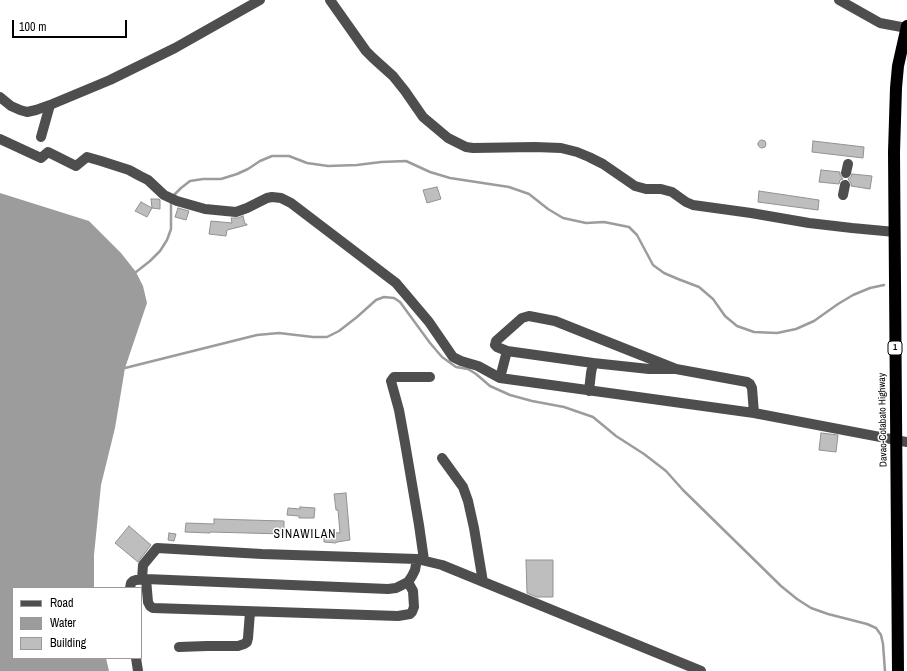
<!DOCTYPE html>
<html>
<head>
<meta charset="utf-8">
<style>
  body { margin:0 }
  #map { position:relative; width:907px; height:671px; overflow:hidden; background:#fff; font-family:"Archivo Narrow",sans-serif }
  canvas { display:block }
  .legend { position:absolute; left:12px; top:587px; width:130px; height:72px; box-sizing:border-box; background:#fff; border:1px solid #999; margin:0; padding:5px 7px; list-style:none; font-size:12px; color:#000 }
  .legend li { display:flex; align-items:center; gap:8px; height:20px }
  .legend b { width:20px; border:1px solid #999 }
  .scale { position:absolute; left:12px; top:20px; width:115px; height:18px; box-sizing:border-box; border:2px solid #000; border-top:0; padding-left:5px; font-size:12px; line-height:14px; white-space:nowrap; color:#000; -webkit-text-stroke:3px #fff; paint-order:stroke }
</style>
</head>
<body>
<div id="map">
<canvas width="907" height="671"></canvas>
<ul class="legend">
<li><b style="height:5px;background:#4e4e4e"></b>Road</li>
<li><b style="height:11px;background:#9c9c9c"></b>Water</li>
<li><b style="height:11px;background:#bebebe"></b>Building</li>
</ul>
<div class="scale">100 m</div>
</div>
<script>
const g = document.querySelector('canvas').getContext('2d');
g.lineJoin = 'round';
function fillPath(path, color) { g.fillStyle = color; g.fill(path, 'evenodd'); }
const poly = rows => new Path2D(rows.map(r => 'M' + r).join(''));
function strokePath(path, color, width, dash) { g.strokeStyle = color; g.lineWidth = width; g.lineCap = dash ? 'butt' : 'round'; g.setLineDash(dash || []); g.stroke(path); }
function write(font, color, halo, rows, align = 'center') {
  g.font = font + ' "Archivo Narrow",sans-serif'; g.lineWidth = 3; g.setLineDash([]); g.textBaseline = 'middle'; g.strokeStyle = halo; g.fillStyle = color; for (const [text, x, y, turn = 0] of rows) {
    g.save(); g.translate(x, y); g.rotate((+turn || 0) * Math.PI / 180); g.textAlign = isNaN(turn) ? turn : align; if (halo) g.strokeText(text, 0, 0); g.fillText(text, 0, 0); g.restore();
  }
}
fillPath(poly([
  [0,193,89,221,121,253,136,272,143,286,147,303,125,368,115,428,101,485,94,555,94,588,13,588,13,658,106,658,109,671,0,671]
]), '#9c9c9c');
strokePath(poly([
  [173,196,181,188,190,181,203,179,221,179,237,174,248,169,260,161,272,156,289,156,307,163,328,166,357,165,381,162,406,161,430,172,450,178,509,187,529,194,548,209,563,218,586,223,604,222,629,227,637,235,653,265,664,273,678,279,699,287,713,299,725,316,737,326,754,332,777,333,796,329,814,321,838,304,853,295,870,288,884,285],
  [136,272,150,261,160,251,167,240,171,229,171,203],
  [125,368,257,335,279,333,313,337,327,337,339,331,357,317,376,300,384,297,394,298,400,302,430,343,442,357,456,367,468,369,476,374,490,386,510,395,532,401,564,407,593,417,616,436,644,454,666,471,683,490,781,586,797,599,811,608,828,614,867,624,876,628,881,635,883,644,885,671]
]), '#9c9c9c', 2.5);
const building = poly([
  '758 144a4 4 0 1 1 8 0a4 4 0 1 1-8 0Z',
  [813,141,864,147,863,158,812,152,813,141],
  [821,170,840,172,840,175,843,179,840,180,839,184,819,182,821,170],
  [852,174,872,176,870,189,851,186,851,183,848,179,851,177,852,174],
  [437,187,441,199,427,203,423,190,437,187],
  [759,191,819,200,818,210,758,202,759,191],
  [151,199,159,199,160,200,160,209,152,208,151,199],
  [141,202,152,208,147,217,135,211,141,202],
  [178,208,189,211,186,220,175,217,178,208],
  [243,216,245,224,247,224,247,225,227,230,226,236,209,234,211,221,232,223,231,218,238,218,243,216],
  [821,433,838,435,836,452,819,450,821,433],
  [346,493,350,540,337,542,336,543,324,542,324,532,340,533,338,510,336,510,334,494,346,493],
  [300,507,315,508,314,518,299,518,299,516,287,515,288,508,300,509,300,507],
  [214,519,284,521,284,534,210,532,210,533,185,532,186,523,214,524,214,519],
  [129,526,151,545,138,562,115,543,129,526],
  [169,533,176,534,174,541,168,540,169,533],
  [526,560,553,560,553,597,537,597,527,593,526,560]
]);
fillPath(building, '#bebebe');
strokePath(building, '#929292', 1);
strokePath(poly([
  [330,0,366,51,373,58,393,76,405,91,423,117,448,138,466,147,473,148,535,147,561,148,577,152,589,157,603,164,635,186,646,189,661,189,672,192,686,202,693,205,751,213,809,223,852,228,895,232],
  [839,0,880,23,907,28],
  [0,97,11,106,20,110,27,112,36,110,50,105,110,80,175,48,260,0],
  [41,137,50,105],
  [0,139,41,158,48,152,76,166,87,157,101,161,129,170,140,176,148,180,164,195,177,201,205,209,236,212,247,208,267,198,272,197,281,198,291,203,396,283,429,322,453,357,461,361,478,366,500,378,754,413,907,442],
  [846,173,848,164],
  [843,195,845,185],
  [676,369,649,369,593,363,507,351,497,347,495,345,496,341,522,318,529,316,555,321,676,369,747,382,750,384,752,388,754,413],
  [500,378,507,351],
  [589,391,591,373,593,363],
  [442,458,463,487,468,501,474,528,483,582],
  [424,560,419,525,405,443,399,410,391,381,394,377,430,377],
  [142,579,143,565,157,548,262,554,417,559],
  [146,579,148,602,150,606,153,608,398,616,410,614,412,612,414,607,413,591,408,582],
  [130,588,131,583,133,581,136,580,146,579,388,589,396,588,408,582,412,576,415,570,417,559,442,565,701,671],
  [179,647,207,646,238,646,244,644,247,642,248,638,250,612],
  [136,658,138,671]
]), '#4e4e4e', 10);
strokePath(poly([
  [898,671,894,152,896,88,898,66,907,26]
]), '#000', 12);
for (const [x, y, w] of [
  [895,348,14]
]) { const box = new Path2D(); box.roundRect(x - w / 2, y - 7, w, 14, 3); g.fillStyle = '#fff'; g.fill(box); strokePath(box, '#000', 1); }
write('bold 9px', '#000', null, [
  ["1",895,348]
]);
write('10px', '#000', '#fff', [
  ["Davao-Cotabato Highway",883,420,-91]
]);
g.letterSpacing = '1px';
write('12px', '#000', '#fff', [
  ["SINAWILAN",305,535]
]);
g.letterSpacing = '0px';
</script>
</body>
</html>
